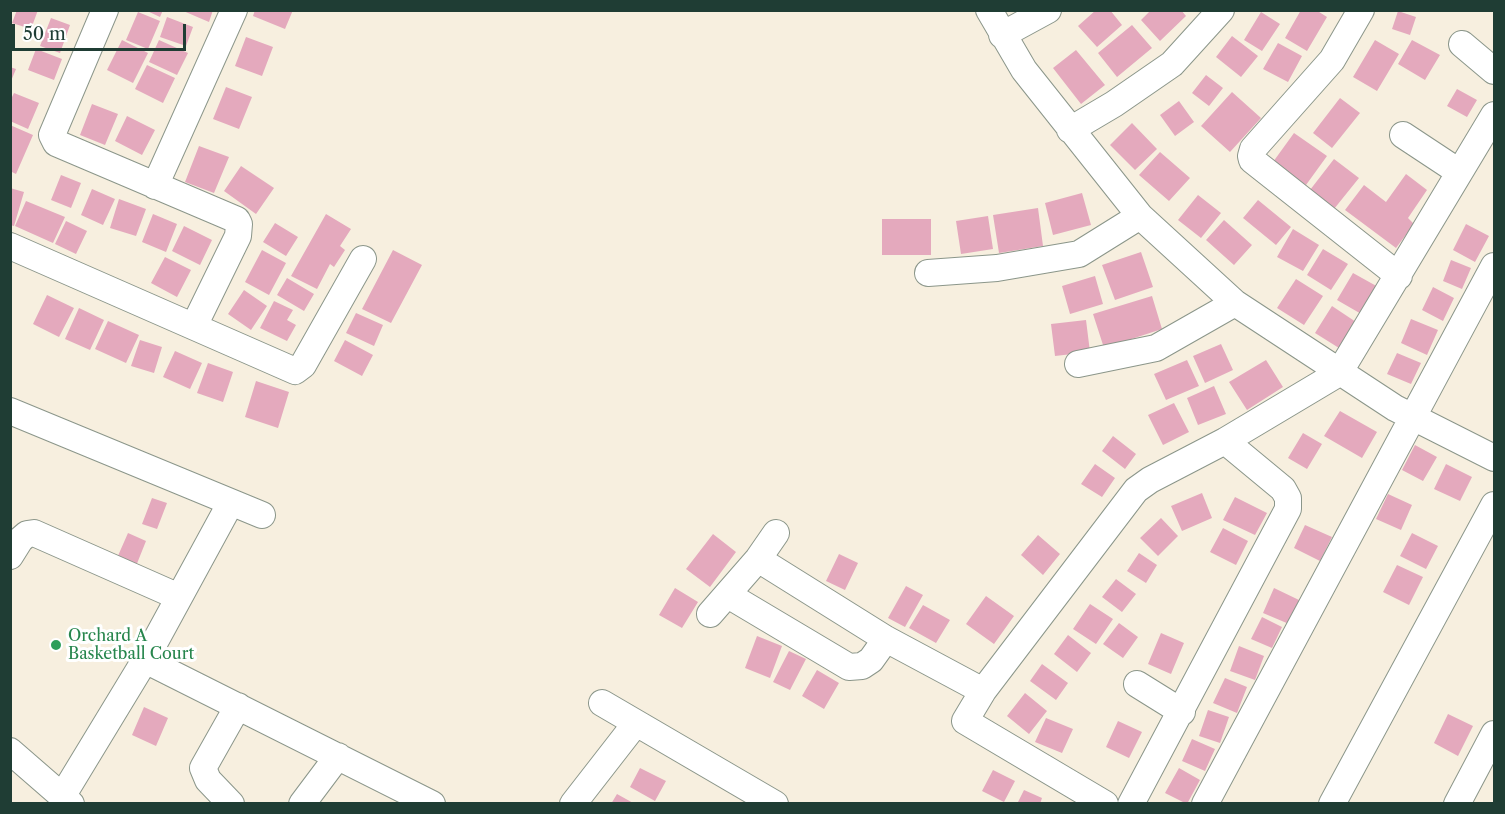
<!DOCTYPE html>
<html>
<head>
<meta charset="utf-8">
<style>
  body { margin:0 }
  #map { position:relative; width:1505px; height:814px; overflow:hidden; background:#f7efdf; font-family:"Libre Caslon Text",serif }
  canvas { display:block }
  .frame { position:absolute; inset:0; border:12px solid #1f3d34; pointer-events:none }
  .scale { position:absolute; left:12px; top:24px; width:174px; height:27px; box-sizing:border-box; border:3px solid #1f3d34; border-top:0; padding-left:8px; font-size:18px; line-height:21px; white-space:nowrap; color:#1f3d34; -webkit-text-stroke:4px #fff; paint-order:stroke }
</style>
</head>
<body>
<div id="map">
<canvas width="1505" height="814"></canvas>
<div class="frame"></div>
<div class="scale">50 m</div>
</div>
<script>
const g = document.querySelector('canvas').getContext('2d');
g.lineJoin = 'round';
function fillPath(path, color) { g.fillStyle = color; g.fill(path, 'evenodd'); }
const poly = rows => new Path2D(rows.map(r => 'M' + r).join(''));
function strokePath(path, color, width, dash) { g.strokeStyle = color; g.lineWidth = width; g.lineCap = dash ? 'butt' : 'round'; g.setLineDash(dash || []); g.stroke(path); }
function write(font, color, halo, rows, align = 'center') {
  g.font = font + ' "Libre Caslon Text",serif'; g.lineWidth = 6; g.setLineDash([]); g.textBaseline = 'middle'; g.strokeStyle = halo; g.fillStyle = color; for (const [text, x, y, turn = 0] of rows) {
    g.save(); g.translate(x, y); g.rotate((+turn || 0) * Math.PI / 180); g.textAlign = isNaN(turn) ? turn : align; if (halo) g.strokeText(text, 0, 0); g.fillText(text, 0, 0); g.restore();
  }
}
fillPath(poly([
  [17,10,38,10,31,29,12,23],
  [145,10,163,10,160,17],
  [181,10,213,10,209,22],
  [255,10,293,10,285,29,253,16],
  [1096,10,1110,10,1122,25,1097,47,1078,26],
  [1151,10,1181,10,1186,16,1160,41,1141,20],
  [1301,10,1316,10,1327,17,1307,51,1285,38],
  [1398,11,1416,17,1410,35,1392,29],
  [138,12,160,21,148,49,126,40],
  [1261,12,1280,24,1262,51,1244,40],
  [167,17,193,27,186,46,160,37],
  [51,18,70,25,60,53,40,46],
  [1132,25,1152,48,1117,77,1098,53],
  [1232,36,1258,56,1241,77,1216,57],
  [246,37,273,47,262,76,235,66],
  [122,40,148,53,133,83,107,70],
  [159,40,188,53,177,75,149,62],
  [1375,40,1399,54,1377,91,1353,77],
  [1412,40,1440,55,1425,80,1398,64],
  [1278,43,1302,56,1288,82,1263,69],
  [36,49,62,59,54,80,28,70],
  [1076,50,1105,85,1081,104,1053,68],
  [147,65,175,78,163,103,135,89],
  [10,67,16,69,11,81,10,81],
  [1206,75,1223,88,1209,106,1192,93],
  [226,87,252,97,239,129,213,119],
  [1457,89,1477,100,1467,117,1447,106],
  [1232,92,1261,118,1230,152,1201,126],
  [14,93,39,103,28,129,10,121,10,101],
  [1340,98,1360,113,1332,148,1313,133],
  [1179,101,1194,122,1175,136,1160,115],
  [92,104,118,114,105,145,80,135],
  [127,116,155,130,142,155,115,141],
  [1132,123,1157,149,1135,170,1110,145],
  [10,125,33,135,16,174,10,171],
  [1294,133,1327,156,1306,185,1273,162],
  [199,146,229,157,214,193,185,182],
  [1160,152,1190,178,1169,201,1139,175],
  [1334,159,1359,178,1334,209,1310,190],
  [241,166,274,188,256,214,224,191],
  [1406,174,1427,190,1408,218,1414,224,1396,248,1345,210,1364,185,1386,202],
  [61,175,81,183,71,208,51,200],
  [10,188,24,192,14,226,10,225],
  [92,189,115,199,103,225,81,215],
  [1082,193,1091,225,1053,235,1045,203],
  [1198,195,1221,213,1201,238,1178,220],
  [119,199,146,209,136,236,110,228],
  [1258,200,1291,227,1276,245,1243,218],
  [26,201,65,217,53,243,15,226],
  [1038,208,1043,246,999,253,993,215],
  [153,214,177,224,166,252,142,242],
  [326,214,351,229,340,246,345,250,334,267,330,264,317,289,291,276],
  [988,216,993,249,961,254,956,221],
  [882,219,931,219,931,255,882,255],
  [1224,220,1252,245,1234,265,1206,240],
  [66,221,87,231,76,254,55,244],
  [275,223,298,237,286,256,263,242],
  [1466,224,1489,236,1475,262,1453,250],
  [184,226,212,240,200,265,172,251],
  [1293,229,1319,245,1303,271,1277,257],
  [1323,249,1348,264,1331,290,1307,275],
  [262,250,286,263,269,295,245,282],
  [393,250,422,265,391,323,362,309],
  [1141,252,1153,287,1115,300,1102,265],
  [165,257,191,270,177,297,151,283],
  [1451,260,1471,268,1462,289,1443,281],
  [1353,273,1380,288,1363,315,1337,300],
  [1095,276,1103,304,1070,314,1062,286],
  [287,278,314,294,304,311,277,295],
  [1296,279,1323,296,1304,325,1277,308],
  [1433,287,1454,298,1443,321,1422,310],
  [244,290,267,306,251,330,228,314],
  [47,295,74,308,59,337,33,324],
  [1152,296,1162,329,1104,348,1093,314],
  [274,301,293,310,287,320,296,325,287,341,260,328],
  [1332,306,1356,322,1339,348,1315,333],
  [79,308,104,320,90,350,65,339],
  [356,313,383,325,374,346,346,333],
  [1411,319,1438,330,1427,355,1401,343],
  [1086,320,1090,352,1055,356,1051,324],
  [108,321,139,335,126,363,95,349],
  [140,340,162,347,154,373,131,366],
  [345,340,373,355,362,376,334,361],
  [1221,344,1233,370,1205,383,1193,356],
  [175,351,202,363,190,389,163,377],
  [1397,353,1421,363,1411,384,1387,374],
  [1187,360,1199,386,1166,400,1154,374],
  [1266,360,1283,387,1247,410,1229,382],
  [208,363,233,372,223,402,197,393],
  [256,381,289,392,278,428,245,417],
  [1214,386,1226,414,1198,425,1187,398],
  [1174,403,1189,432,1163,445,1148,415],
  [1340,411,1377,432,1362,458,1324,436],
  [1303,433,1322,444,1307,469,1288,458],
  [1113,436,1136,454,1125,469,1102,451],
  [1415,445,1437,457,1423,481,1402,470],
  [1095,464,1115,478,1102,497,1081,484],
  [1446,464,1472,477,1460,501,1434,489],
  [1202,493,1212,518,1182,531,1171,506],
  [1388,494,1412,505,1401,530,1376,519],
  [1235,497,1267,513,1255,535,1223,520],
  [152,498,167,503,157,529,142,524],
  [1161,518,1178,536,1158,556,1140,538],
  [1305,525,1332,537,1320,561,1294,548],
  [1223,528,1248,541,1236,565,1210,552],
  [128,533,146,541,136,566,117,558],
  [1412,533,1438,546,1426,569,1400,556],
  [713,534,736,552,710,587,686,569],
  [1038,535,1060,554,1043,575,1021,555],
  [1139,553,1157,565,1146,583,1127,571],
  [839,554,858,563,845,590,826,581],
  [1397,565,1423,577,1409,605,1383,592],
  [1116,579,1136,594,1122,612,1102,597],
  [906,586,923,595,905,627,888,618],
  [675,588,698,602,682,628,659,615],
  [1274,588,1299,600,1289,624,1263,613],
  [986,596,1014,616,994,644,966,624],
  [1090,604,1113,619,1096,644,1073,629],
  [923,605,950,620,936,643,909,628],
  [1262,617,1282,627,1272,648,1251,639],
  [1119,623,1138,637,1123,658,1103,644],
  [1161,633,1184,643,1171,674,1148,664],
  [1068,635,1091,653,1077,672,1054,654],
  [757,636,782,646,770,678,745,668],
  [1239,646,1264,656,1255,680,1230,671],
  [789,651,806,659,790,690,773,682],
  [1042,664,1068,683,1056,700,1030,681],
  [817,670,839,683,824,709,802,696],
  [1225,678,1247,687,1237,713,1213,703],
  [1025,693,1047,711,1029,734,1007,716],
  [144,707,168,718,156,746,132,735],
  [1208,710,1229,717,1220,743,1199,736],
  [1448,714,1473,726,1458,756,1434,743],
  [1046,718,1073,729,1062,753,1035,742],
  [1118,721,1142,732,1129,758,1106,747],
  [1192,739,1215,749,1205,771,1182,761],
  [640,768,666,781,655,801,630,787],
  [1179,768,1200,780,1187,804,1165,793],
  [993,770,1015,781,1004,802,982,791],
  [1024,790,1042,798,1040,804,1017,804],
  [617,794,635,804,611,804]
]), '#e4a9bd');
const minor = poly([
  [105,10,52,135,56,143,237,220,239,224,238,236,194,326],
  [989,10,1024,70,1140,216,1235,303,1395,408,1494,458],
  [1361,10,1332,60,1253,149,1251,156,1252,160,1399,276],
  [1002,35,1048,10],
  [1462,44,1494,71],
  [1070,130,1114,104,1172,64,1221,10],
  [1403,135,1459,172],
  [155,186,234,10],
  [10,246,295,371,303,365,363,259],
  [928,273,997,268,1079,254,1140,216],
  [1078,364,1156,348,1235,303],
  [10,411,262,515],
  [10,556,20,540,27,534,34,533,179,597],
  [758,559,886,639,983,691],
  [728,595,849,667,862,666,871,660,886,639],
  [710,614,758,559,776,533],
  [145,660,432,804],
  [1137,684,1182,712],
  [602,703,775,804],
  [10,751,71,804],
  [63,795,145,660,230,504],
  [231,804,208,780,203,768,238,706],
  [302,804,338,756],
  [573,804,636,723],
  [1105,804,965,721,983,691,1136,490,1150,480,1225,441,1339,373,1494,115],
  [1131,804,1288,509,1288,498,1283,489,1225,441],
  [1205,804,1494,266],
  [1332,804,1494,505],
  [1457,804,1494,734]
]);
strokePath(minor, '#8b968a', 28);
strokePath(minor, '#fff', 26);
for (const [x, y, r, color] of [
  [56,645,6,"#2e9e5b"]
]) { const dot = new Path2D(); dot.arc(x, y, r, 0, 2 * Math.PI); g.fillStyle = color; g.fill(dot); strokePath(dot, '#fff', 2); }
write('16px', '#27864d', '#fff', [
  ["Orchard A",68,636],
  ["Basketball Court",68,654]
], 'left');
</script>
</body>
</html>
